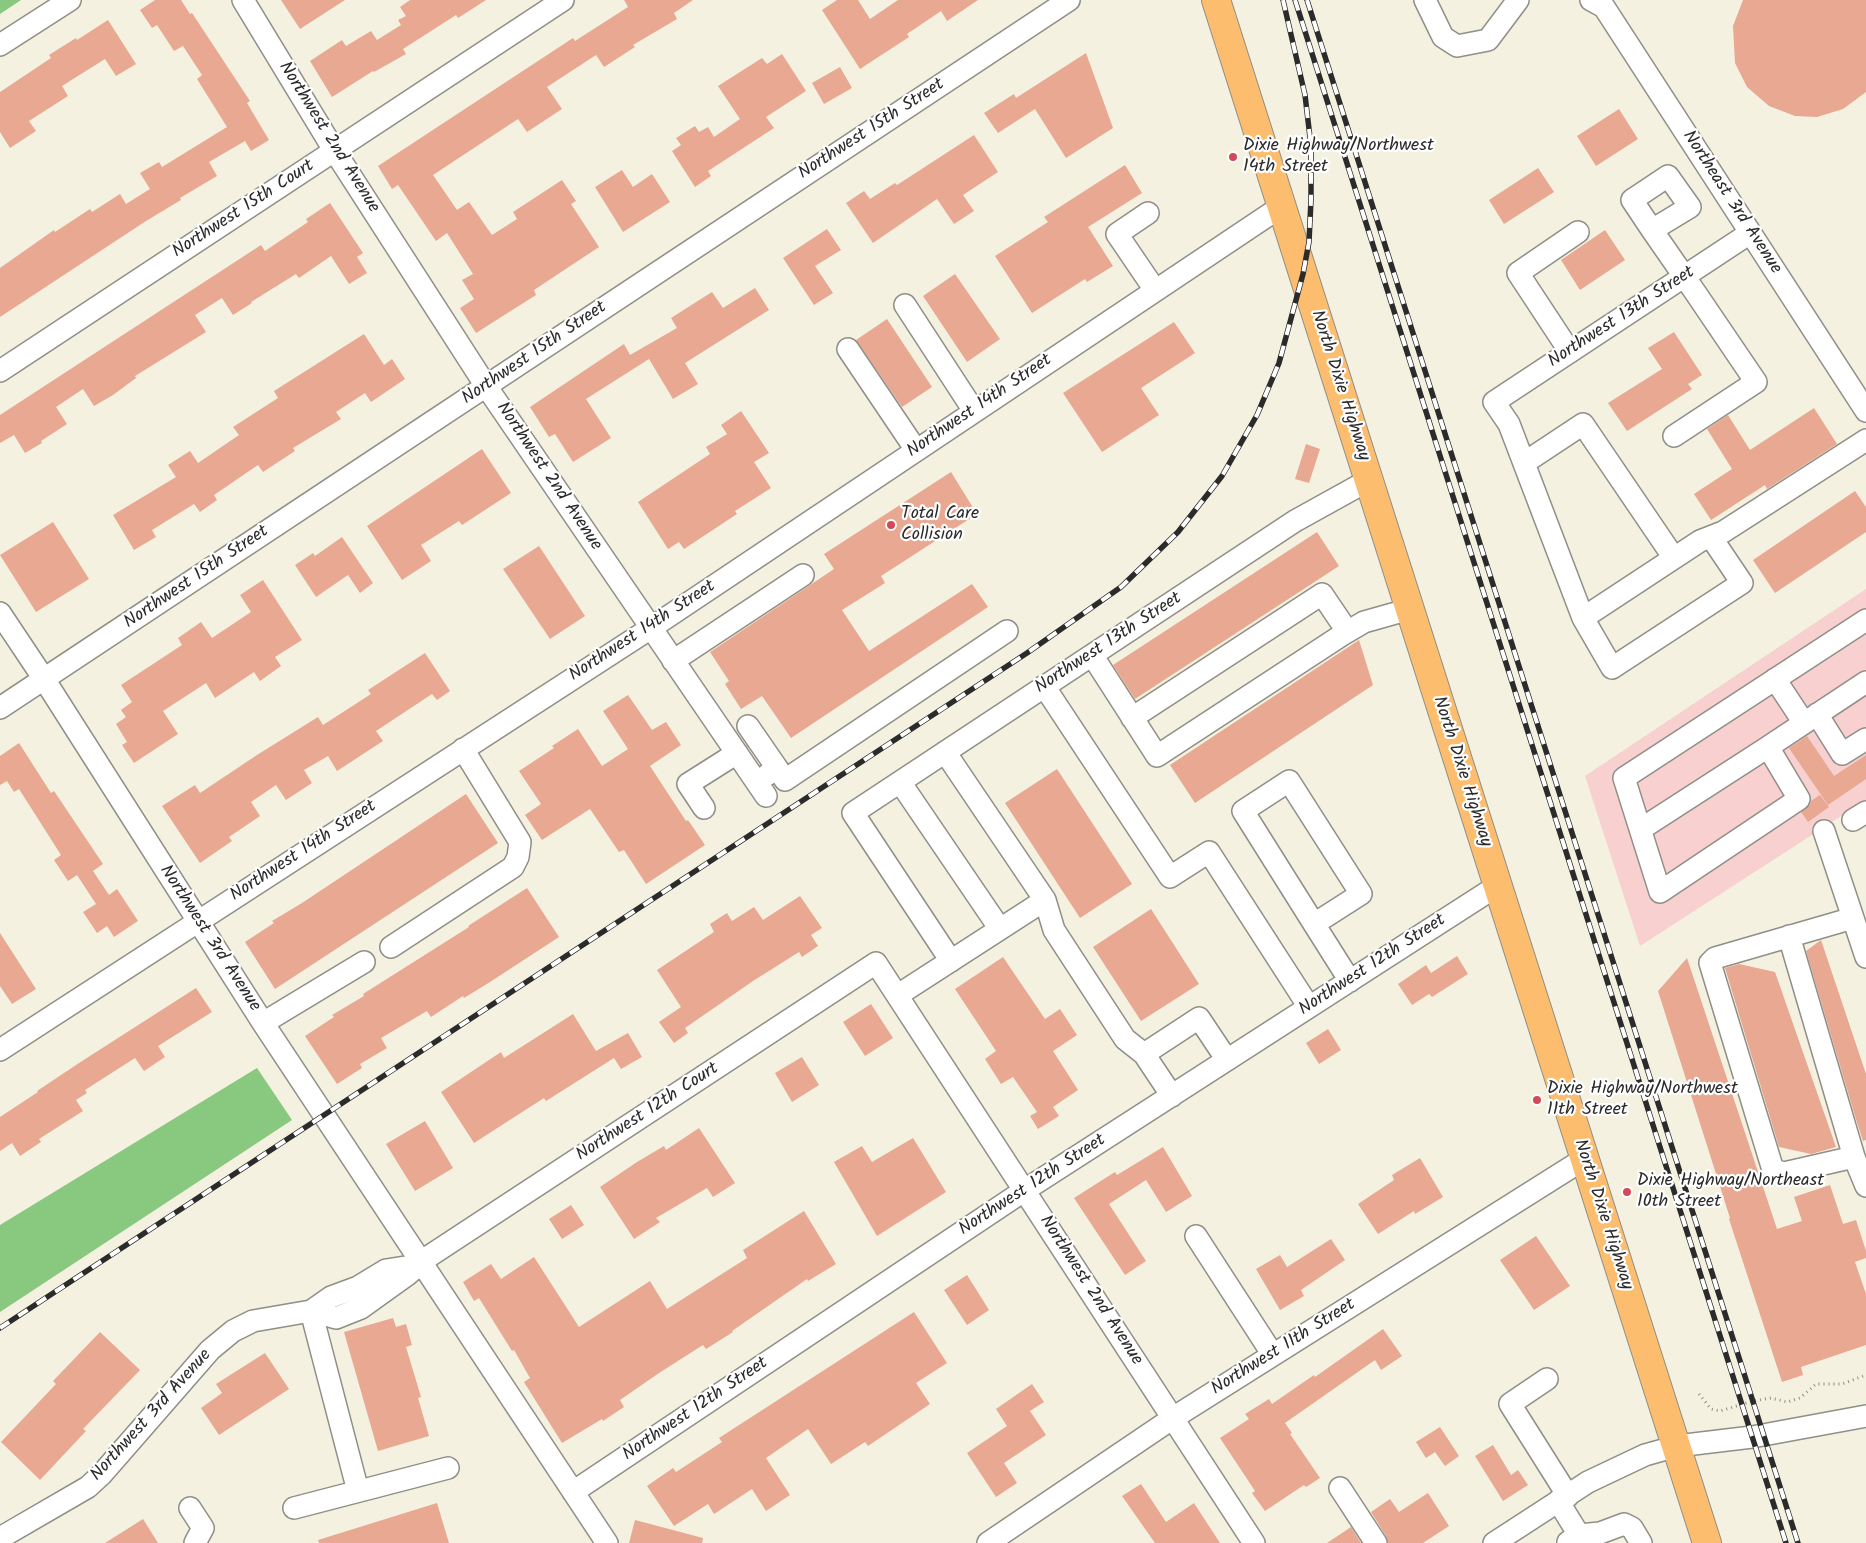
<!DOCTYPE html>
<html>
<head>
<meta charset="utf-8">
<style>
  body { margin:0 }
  canvas { display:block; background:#f4f1e0 }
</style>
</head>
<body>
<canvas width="1866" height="1543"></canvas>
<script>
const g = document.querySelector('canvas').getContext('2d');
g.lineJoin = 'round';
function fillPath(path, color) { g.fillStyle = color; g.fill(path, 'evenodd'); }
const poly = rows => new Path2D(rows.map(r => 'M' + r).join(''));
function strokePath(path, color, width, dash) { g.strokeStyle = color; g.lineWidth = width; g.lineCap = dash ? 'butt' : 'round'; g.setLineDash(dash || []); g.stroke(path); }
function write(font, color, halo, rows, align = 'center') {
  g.font = font + ' Kalam,sans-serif'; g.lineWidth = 4.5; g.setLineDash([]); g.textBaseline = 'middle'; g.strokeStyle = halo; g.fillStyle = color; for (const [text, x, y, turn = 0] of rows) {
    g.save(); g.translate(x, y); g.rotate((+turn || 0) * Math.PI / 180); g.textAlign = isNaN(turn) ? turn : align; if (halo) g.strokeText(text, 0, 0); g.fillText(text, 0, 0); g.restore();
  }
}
fillPath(poly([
  [1866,589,1866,800,1640,946,1585,776]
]), '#f7d0cf');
fillPath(poly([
  [0,0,21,0,0,14],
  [257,1068,292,1120,0,1312,0,1225]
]), '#88c87f');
fillPath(poly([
  [155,0,181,0,190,14,192,13,250,101,247,103,269,140,251,151,245,141,209,162,217,176,180,198,181,200,146,221,0,317,0,268,54,230,55,232,90,209,92,212,120,194,126,204,150,189,140,173,159,162,162,167,227,127,197,79,202,75,183,46,174,51,157,25,152,28,140,10],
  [281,0,345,0,300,29],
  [410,0,486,0,458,18,456,15,403,49,406,54,374,72,373,71,332,97,310,61,342,40,346,46,371,31,377,40,401,25,398,20,406,16,400,7],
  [624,0,693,0,674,13,677,19,633,45,635,47,604,67,596,55,547,87,562,109,527,132,518,119,433,175,457,210,469,202,492,235,517,219,513,212,562,180,576,201,571,204,599,247,534,290,536,295,476,333,460,308,474,299,462,280,473,274,447,233,436,241,398,185,392,189,378,166,573,38,575,41,628,7],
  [837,0,858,0,870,19,898,0,978,0,947,21,941,11,907,34,909,37,860,69,822,10],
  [1743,0,1866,0,1866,92,1843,109,1817,117,1795,116,1769,106,1747,87,1735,63,1733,26],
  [108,20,136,64,116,76,105,59,62,86,68,96,29,121,36,131,10,148,0,132,0,92,51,58,49,55,76,38,77,40],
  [1086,53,1113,128,1066,158,1035,109,998,133,984,113,1014,94,1016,98],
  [782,54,806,91,766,117,774,128,708,171,711,176,695,187,672,151,681,145,676,138,695,126,699,132,708,127,714,137,740,119,718,86,762,58,767,64],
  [840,67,852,88,824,104,812,83],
  [1619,109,1638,139,1596,166,1577,136],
  [974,135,998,172,963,195,974,211,954,224,937,199,873,243,846,203,864,191,870,199,895,183,897,185],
  [1125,165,1142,193,1088,227,1113,266,1087,282,1085,279,1032,313,995,256,1048,222,1044,217],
  [1538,168,1554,192,1504,224,1489,200],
  [622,170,633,187,652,174,670,202,623,232,595,187],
  [330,203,363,253,357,257,367,273,349,284,331,256,299,278,296,274,251,302,252,303,233,315,222,298,195,315,206,332,135,376,136,378,113,395,94,406,83,389,56,407,67,424,41,441,42,443,25,453,14,435,0,443,0,415,261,245,265,251,308,222,306,219],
  [827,229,841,250,815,266,833,293,814,305,783,258],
  [1605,230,1625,260,1580,290,1561,260],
  [955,274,1000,339,967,362,923,296],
  [755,288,769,310,685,363,698,384,673,399,649,359,586,399,611,438,573,462,555,434,549,437,530,407,624,344,630,355,677,328,671,318,712,292,723,308],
  [887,319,932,387,902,407,856,340],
  [1174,322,1195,353,1141,388,1159,415,1102,452,1063,393],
  [1674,332,1702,375,1688,384,1692,389,1627,431,1608,403,1662,369,1648,348],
  [364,334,384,365,392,359,405,379,371,402,365,393,336,412,341,419,293,448,295,451,263,472,258,465,214,495,217,500,200,512,194,504,152,530,156,537,134,550,113,515,176,477,168,465,190,451,198,463,239,435,233,427,278,398,274,391],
  [1814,408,1837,444,1767,489,1765,485,1711,520,1694,494,1732,469,1707,429,1728,415,1750,450],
  [741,411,769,453,754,462,771,488,735,511,737,514,684,549,679,542,668,549,638,502,710,454,706,447,727,434,721,425],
  [1306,444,1320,449,1309,483,1295,479],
  [482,449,511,493,462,525,459,521,421,545,431,561,402,580,367,526],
  [951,472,977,514,881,576,885,583,842,610,869,651,972,584,988,607,791,738,762,696,741,709,725,684,729,681,710,652,834,569,824,554],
  [1855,491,1866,507,1866,532,1775,593,1753,560],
  [53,522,89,579,36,612,0,555],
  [1317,532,1339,566,1135,699,1113,665],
  [342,537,373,583,360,593,348,575,316,597,295,565,313,553,315,556],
  [539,546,585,616,550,639,503,569],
  [263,580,302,640,275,657,281,666,260,681,254,672,215,698,206,683,163,711,178,734,134,763,122,745,127,742,116,724,126,717,121,710,132,702,121,685,182,645,178,638,201,622,212,638,251,612,240,595],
  [1359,640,1373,685,1195,803,1170,765],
  [425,653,450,691,437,700,432,694,376,731,383,741,337,771,328,756,304,770,312,783,286,800,276,785,251,802,260,816,229,837,232,841,200,863,162,806,195,785,200,793,257,755,318,717,323,725,371,694,368,690],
  [628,695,652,730,666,722,681,745,650,766,686,821,688,820,705,845,646,884,624,850,619,852,590,809,542,840,525,815,541,804,519,771,554,748,552,746,578,729,602,766,628,749,603,711],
  [1807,736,1834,776,1866,755,1866,779,1828,805,1789,748],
  [19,743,51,793,54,791,103,864,93,871,109,895,117,889,138,921,114,937,107,926,97,933,83,912,96,904,77,875,68,881,54,860,61,855,19,789,14,792,7,781,0,785,0,756],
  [1057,769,1132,884,1080,918,1005,803],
  [466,794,498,843,275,989,245,942,274,923,272,921,302,903],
  [1820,795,1829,807,1808,822,1801,812,1810,805,1811,801],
  [527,888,559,937,490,982,464,998,463,996,431,1017,427,1011,381,1038,387,1048,360,1064,362,1068,337,1084,305,1036,334,1017,332,1015,364,996,363,994,469,927,468,926],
  [800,896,822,928,811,935,818,946,802,957,799,952,753,981,685,1028,688,1033,674,1043,659,1022,681,1007,657,970,714,932,710,924,727,913,732,921,754,907,763,920],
  [1151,909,1199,984,1141,1021,1093,947],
  [0,933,36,989,12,1004,0,986],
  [1821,940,1866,1074,1866,1140,1863,1141,1855,1116,1806,951],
  [1457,956,1468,974,1432,997,1429,994,1412,1005,1398,984,1426,965,1431,973],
  [1003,957,1045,1019,1060,1009,1077,1035,1053,1051,1078,1090,1053,1107,1059,1116,1038,1129,1030,1116,1037,1112,1013,1077,1001,1084,985,1059,996,1051,955,989],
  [1687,958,1777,1229,1802,1221,1794,1197,1830,1185,1843,1224,1856,1220,1866,1251,1866,1258,1855,1262,1866,1294,1866,1345,1801,1367,1803,1375,1782,1382,1729,1219,1730,1218,1658,991],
  [1739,964,1775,972,1836,1147,1811,1154,1779,1147,1725,968],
  [196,988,212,1012,158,1046,165,1057,144,1071,135,1058,85,1090,87,1093,76,1100,83,1111,39,1139,41,1142,20,1156,12,1143,0,1151,0,1117,38,1092,37,1091,79,1063],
  [871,1004,893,1038,865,1056,843,1022],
  [573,1014,596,1051,628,1033,642,1057,621,1069,614,1058,546,1101,544,1098,474,1143,441,1092,501,1052,504,1058],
  [1328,1029,1341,1050,1319,1064,1306,1043],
  [802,1057,819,1085,792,1102,775,1073],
  [425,1121,453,1168,415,1191,386,1144],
  [699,1128,735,1183,713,1197,707,1188,656,1218,660,1222,634,1239,600,1187,637,1162,664,1146,666,1150],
  [913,1138,946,1192,877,1236,834,1162,862,1146,872,1162],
  [1163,1147,1192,1196,1166,1212,1146,1180,1109,1204,1146,1261,1125,1275,1074,1198,1115,1172,1117,1175],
  [1420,1158,1443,1197,1415,1214,1414,1211,1378,1234,1358,1204,1394,1180,1392,1175],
  [571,1205,584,1225,562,1239,549,1219],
  [804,1211,836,1264,808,1281,807,1279,732,1331,733,1332,706,1349,703,1345,659,1373,620,1400,624,1407,603,1421,602,1419,562,1443,524,1382,530,1378,514,1350,512,1351,479,1298,474,1301,463,1282,491,1264,501,1279,534,1257,579,1327,650,1281,667,1309,747,1258,743,1250],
  [1536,1236,1570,1286,1534,1310,1500,1260],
  [1331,1239,1345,1260,1301,1290,1304,1296,1280,1310,1256,1269,1280,1255,1287,1267],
  [967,1275,989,1310,967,1325,944,1290],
  [914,1312,947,1363,916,1383,930,1404,868,1446,865,1442,831,1464,808,1429,766,1458,790,1495,766,1511,752,1489,714,1514,708,1504,674,1526,647,1486,673,1468,676,1472,722,1442,719,1438],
  [393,1318,396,1327,406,1324,412,1345,406,1347,421,1397,418,1398,429,1436,378,1451,344,1332],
  [1383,1329,1402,1356,1381,1370,1375,1360,1285,1423,1292,1433,1290,1434,1320,1478,1306,1487,1304,1485,1265,1511,1252,1493,1255,1491,1220,1438,1249,1419,1245,1414,1269,1399,1272,1404,1314,1375,1315,1377],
  [100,1332,140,1370,83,1429,86,1431,40,1480,1,1442,56,1384,53,1381],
  [265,1353,289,1389,219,1435,201,1408,222,1393,216,1384],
  [1032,1384,1044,1402,1030,1411,1046,1435,1004,1463,1017,1483,996,1497,967,1453,1007,1426,996,1409],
  [1440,1427,1459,1456,1445,1466,1435,1452,1426,1458,1416,1442],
  [1493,1445,1511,1475,1518,1470,1528,1485,1503,1501,1475,1456],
  [1141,1484,1166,1522,1194,1503,1220,1543,1155,1543,1122,1496],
  [1428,1493,1449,1526,1423,1543,1388,1543,1386,1536,1371,1512,1390,1499,1399,1512],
  [437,1503,449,1543,319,1543,318,1540],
  [143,1519,158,1543,105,1543],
  [635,1520,703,1538,702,1543,629,1543],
  [1351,1527,1361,1543,1327,1543]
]), '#e8a891');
const minor = poly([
  [243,0,334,150,486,386,766,796],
  [1425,0,1443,37,1457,46,1488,40,1518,0],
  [1591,0,1604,7,1866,411],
  [0,45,70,0],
  [1148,213,1117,234,1155,290],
  [1652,230,1690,207,1668,176,1632,200,1652,230,1695,292,1756,382,1674,436],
  [1750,233,1494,402,1509,424,1583,618,1700,541,1723,532,1866,440],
  [905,305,974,411],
  [848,349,916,450],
  [1570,352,1518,273,1578,232],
  [0,371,563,0],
  [1524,463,1583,424,1674,558],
  [0,613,44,679,263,1023,607,1543],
  [1583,618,1612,668,1742,583,1711,537],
  [1092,655,1157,756,1342,635,1364,622,1410,609],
  [673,661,803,575],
  [1775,679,1804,723],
  [1044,686,1170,877,1209,852,1309,1007],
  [0,708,1069,0],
  [1817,714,1842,754,1866,739],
  [1132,718,1322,594,1347,631],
  [748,726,777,768,767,775],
  [1768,747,1866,682],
  [777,768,785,780,1007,631],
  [900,782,1000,929],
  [704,808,688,784,737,753],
  [1853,820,1866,812],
  [1641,829,1768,747,1799,799,1660,892,1624,778,1866,620],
  [1824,831,1866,957],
  [1045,900,1054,930,1125,1039,1144,1054,1172,1096],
  [1853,918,1715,958,1710,963,1773,1170,1784,1173,1854,1157,1866,1186],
  [1314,924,1361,894,1289,781,1243,811,1314,924,1350,981],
  [1789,936,1854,1157],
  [391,947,513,867,518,857,520,842,463,749],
  [951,961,853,813,1295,521,1369,480],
  [898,995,1045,900,945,752],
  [263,1023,364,962],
  [0,1050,651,628,1282,206],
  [1144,1054,1199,1018,1227,1060],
  [1196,1236,1273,1355],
  [311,1311,358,1491],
  [311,1311,331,1297,358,1287,386,1270,418,1265],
  [1547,1379,1510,1404,1568,1496],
  [1340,1488,1376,1543],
  [573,1492,1025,1190,1497,886],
  [1558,1501,1579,1535,1568,1542],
  [190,1508,203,1528,195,1543],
  [294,1508,448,1468],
  [1579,1535,1600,1533,1624,1524,1632,1528,1641,1543],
  [0,1538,88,1487,101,1475,210,1350,233,1331,253,1321,311,1311,336,1318,361,1308,407,1275,431,1255,876,963,1254,1543],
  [988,1543,1173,1418,1584,1159],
  [1494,1543,1588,1482,1645,1455,1677,1446,1752,1437,1866,1416]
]);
const major = poly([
  [1216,0,1707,1543]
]);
strokePath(minor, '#908e86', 24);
strokePath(major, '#908e86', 30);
strokePath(poly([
  [1699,1394,1711,1409,1720,1411,1753,1401,1771,1398,1787,1402,1800,1398,1816,1384,1842,1384,1866,1375]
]), '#908e86', 3, [1, 4]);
strokePath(minor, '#fff', 21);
strokePath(major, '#fcbd6f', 28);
const rail = poly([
  [1295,0,1786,1543],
  [1307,0,1798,1543],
  [0,1328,1027,653,1121,587,1178,532,1222,476,1257,415,1279,363,1303,274,1309,242,1311,200,1311,146,1305,95,1283,0]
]);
strokePath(rail, '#2b2b2b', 5.5);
strokePath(rail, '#fff', 4, [11]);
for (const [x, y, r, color] of [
  [1233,157,5,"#d1495b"],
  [891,525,5,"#d1495b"],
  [1537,1100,5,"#d1495b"],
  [1627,1192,5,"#d1495b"]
]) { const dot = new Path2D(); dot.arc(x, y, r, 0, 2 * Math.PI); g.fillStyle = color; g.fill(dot); strokePath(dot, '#fff', 2); }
write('18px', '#2b2b2b', '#fff', [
  ["Northwest 15th Street",872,130,-33],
  ["Northwest 2nd Avenue",328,138,58],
  ["Northeast 3rd Avenue",1731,203,57],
  ["Northwest 15th Court",244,210,-33],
  ["Northwest 13th Street",1622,318,-33],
  ["Northwest 15th Street",535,354,-34],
  ["North Dixie Highway",1339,386,72],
  ["Northwest 14th Street",980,407,-34],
  ["Northwest 2nd Avenue",548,477,56],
  ["Northwest 15th Street",197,578,-34],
  ["Northwest 14th Street",643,632,-33],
  ["Northwest 13th Street",1109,644,-33],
  ["North Dixie Highway",1461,772,72],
  ["Northwest 14th Street",304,852,-33],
  ["Northwest 3rd Avenue",209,939,57],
  ["Northwest 12th Street",1373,966,-33],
  ["Northwest 12th Court",648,1113,-33],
  ["Northwest 12th Street",1033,1186,-33],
  ["North Dixie Highway",1602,1215,72],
  ["Northwest 2nd Avenue",1090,1291,57],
  ["Northwest 11th Street",1284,1348,-32],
  ["Northwest 12th Street",696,1410,-34],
  ["Northwest 3rd Avenue",152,1416,-48]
]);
write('18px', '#2b2b2b', '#fff', [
  ["Dixie Highway/Northwest",1243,147],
  ["14th Street",1243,168],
  ["Total Care",901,515],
  ["Collision",901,536],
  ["Dixie Highway/Northwest",1547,1090],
  ["11th Street",1547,1111],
  ["Dixie Highway/Northeast",1637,1182],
  ["10th Street",1637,1203]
], 'left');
</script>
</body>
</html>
